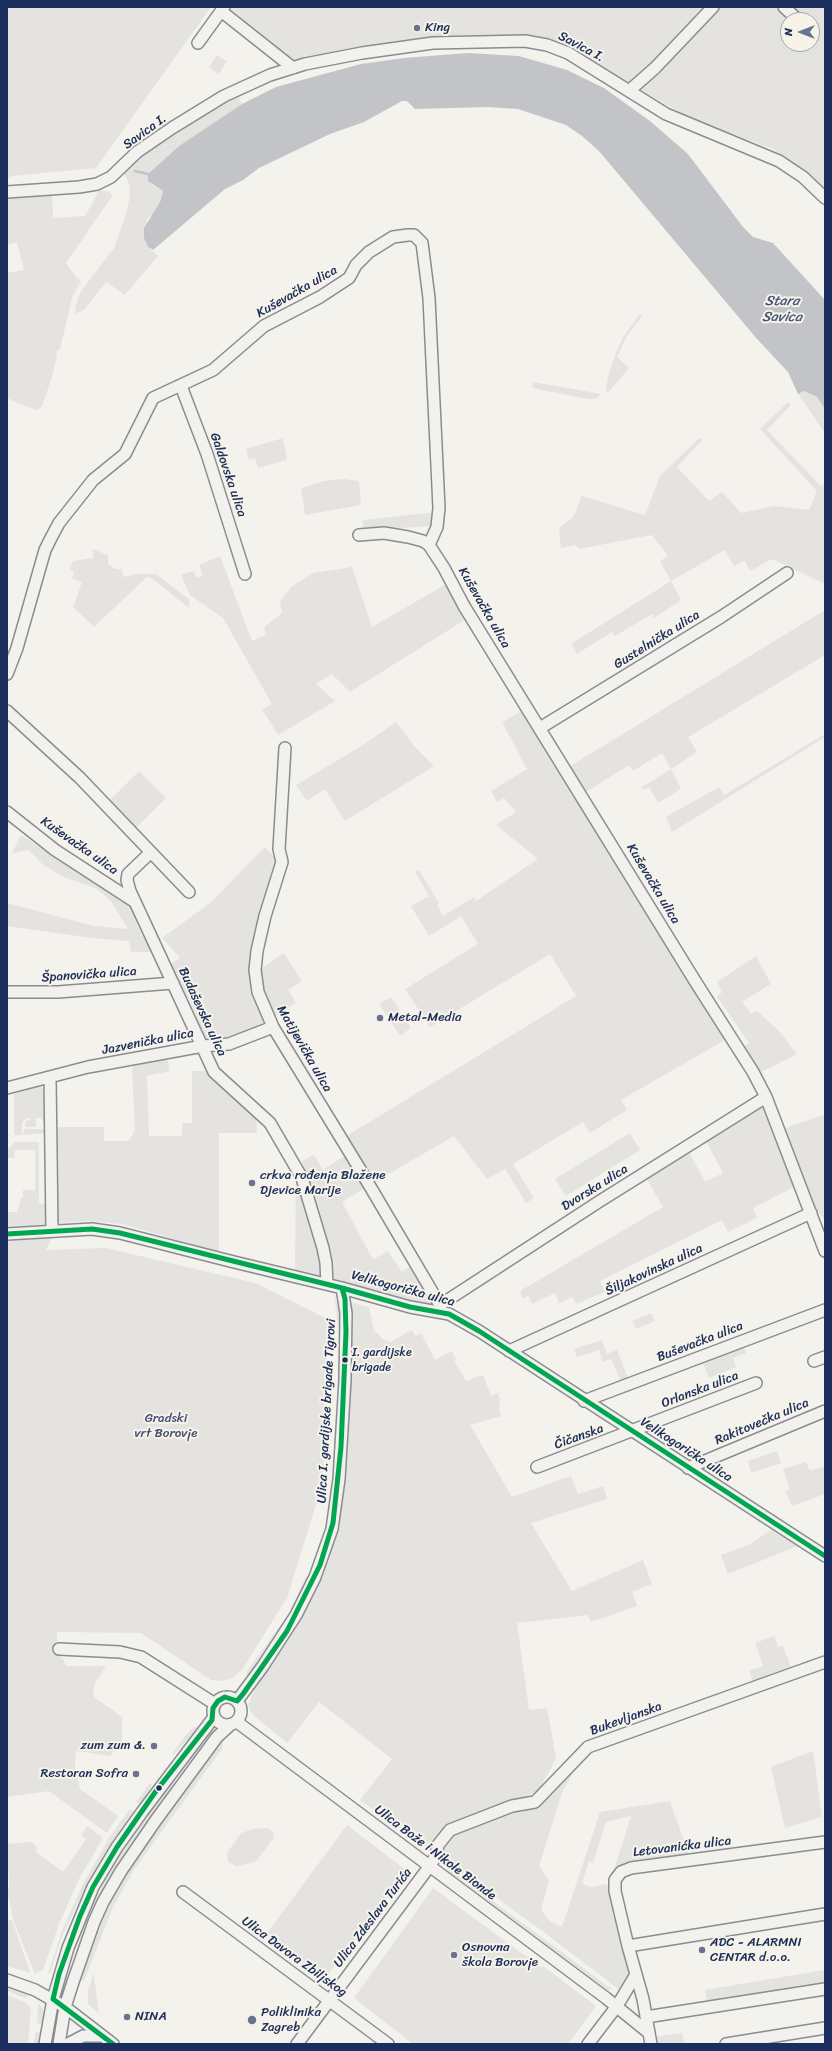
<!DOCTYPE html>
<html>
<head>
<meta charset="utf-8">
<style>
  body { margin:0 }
  #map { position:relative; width:832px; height:2051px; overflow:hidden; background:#f4f2ec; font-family:Sriracha,sans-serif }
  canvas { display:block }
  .frame { position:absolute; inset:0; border:8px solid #1b2f5e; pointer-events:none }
  .north { position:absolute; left:780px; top:12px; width:40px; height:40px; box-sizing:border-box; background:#f7f3e8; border:1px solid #9fa5b1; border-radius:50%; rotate:270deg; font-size:11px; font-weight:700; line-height:16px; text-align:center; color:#1b2f5e }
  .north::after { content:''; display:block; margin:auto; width:14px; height:18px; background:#677390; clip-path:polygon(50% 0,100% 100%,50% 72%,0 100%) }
</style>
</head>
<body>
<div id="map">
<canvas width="832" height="2051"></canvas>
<div class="frame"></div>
<div class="north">N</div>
</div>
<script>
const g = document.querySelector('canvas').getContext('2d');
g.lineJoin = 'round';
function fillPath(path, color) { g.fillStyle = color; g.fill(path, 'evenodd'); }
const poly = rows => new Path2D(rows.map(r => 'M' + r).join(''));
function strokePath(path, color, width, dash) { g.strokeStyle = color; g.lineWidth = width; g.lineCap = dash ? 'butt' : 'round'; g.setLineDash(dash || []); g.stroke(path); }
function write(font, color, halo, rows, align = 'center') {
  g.font = font + ' Sriracha,sans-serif'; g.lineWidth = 4; g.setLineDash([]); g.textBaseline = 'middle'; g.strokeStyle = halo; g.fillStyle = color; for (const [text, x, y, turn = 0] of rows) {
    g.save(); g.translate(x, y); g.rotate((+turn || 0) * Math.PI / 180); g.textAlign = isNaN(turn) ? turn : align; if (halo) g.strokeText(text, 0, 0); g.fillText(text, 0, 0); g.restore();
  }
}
fillPath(poly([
  [7,7,211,7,96,168,12,176,7,179],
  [233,7,825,7,825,191,775,150,688,117,573,51,519,35,400,41,293,61,231,9],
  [788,20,812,20,812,44,788,44],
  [217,55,227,61,219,74,209,67],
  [238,96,242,104,179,146,148,174,153,186,163,191,160,202,154,213,147,219,148,247,158,256,125,295,106,282,85,309,76,314,75,308,81,291,114,248,127,211,130,195,129,184,123,171,163,141,215,107],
  [99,191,108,191,113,195,66,263,76,277,81,281,72,298,60,349,56,352,57,356,52,377,42,406,37,410,32,409,7,398,7,273,24,270,17,242,7,245,7,196,52,193,53,218,85,216],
  [640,314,642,316,627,336,617,357,629,368,608,393,606,391,608,377,615,355,623,337],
  [533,382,601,394,596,399,588,399,532,388],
  [804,391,817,397,825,409,825,433,798,394],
  [788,402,791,405,767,430,821,486,825,484,825,584,772,559,750,571,745,561,734,566,725,550,671,581,681,600,654,618,652,614,615,636,612,632,577,654,571,644,671,581,660,561,668,556,652,535,579,549,576,545,561,548,559,528,573,517,582,496,645,515,660,476,699,438,702,440,677,467,709,501,722,492,741,513,774,506,809,510,817,491,760,429],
  [283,438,287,460,258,468,255,458,249,460,246,449],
  [344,479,359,481,361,505,305,515,301,488,324,481],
  [437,512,433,526,364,530,362,520],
  [92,549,108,555,108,564,115,569,121,569,124,577,136,574,156,574,190,600,189,608,153,579,147,577,94,627,73,607,82,582,72,578,74,572,70,570,73,561,94,558],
  [220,556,252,641,266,635,264,627,282,613,280,602,291,587,313,573,352,567,372,627,448,583,463,614,463,621,350,692,332,674,316,684,335,701,278,735,262,709,272,704,223,618,190,595,181,575,193,571,197,578,203,576,199,565],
  [825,610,825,655,688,737,697,752,671,769,681,789,658,803,649,787,644,790,642,787,671,769,662,753,633,771,629,765,584,793,569,767],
  [526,709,725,1040,621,1100,627,1110,590,1133,583,1122,513,1164,534,1198,526,1203,505,1169,487,1179,454,1136,373,1183,345,1137,576,996,550,954,430,1027,405,989,478,944,461,916,429,936,411,906,429,896,415,872,419,870,439,903,437,905,443,916,474,897,476,901,538,859,496,825,516,812,504,798,497,802,491,791,527,769,502,722],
  [396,722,415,747,434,766,345,821,325,789,307,801,296,785,363,745],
  [825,734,825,737,672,832,666,817,719,787,724,795],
  [139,771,166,798,133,831,107,803],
  [21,835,51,855,84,873,129,903,138,917,134,919,143,937,147,936,154,952,131,952,129,941,92,938,7,926,7,903,94,926,128,929,111,901,97,889,61,876,42,864,29,850,12,853],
  [265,847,278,861,258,919,249,965,251,983,264,1022,253,1030,227,1040,211,1040,205,1039,194,1010,171,964,180,958,162,938,210,903],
  [284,953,302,981,288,990,296,1003,273,1017,261,988,259,970],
  [756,956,771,984,742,1002,751,1014,757,1011,779,1031,797,1054,761,1072,743,1047,749,1043,717,997,722,992,717,982],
  [391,997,411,1028,400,1036,379,1004],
  [167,1057,170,1071,147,1076,149,1136,182,1136,182,1123,192,1123,192,1071,207,1071,221,1088,256,1119,257,1133,219,1133,219,1252,122,1224,89,1221,56,1223,56,1127,104,1127,104,1141,128,1141,135,1131,132,1068,138,1062],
  [36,1085,45,1089,47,1133,23,1135,24,1129,44,1129,44,1123,41,1118,36,1118,36,1127,25,1127,25,1123,31,1118,27,1118,22,1122,22,1135,14,1135,14,1094,23,1091,22,1087],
  [760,1106,764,1107,796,1186,753,1208,757,1218,728,1232,722,1220,600,1281,605,1292,576,1304,572,1297,559,1303,555,1293,532,1304,528,1296,523,1299,520,1291,663,1207,645,1176,688,1150,705,1182,723,1173,705,1139],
  [825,1114,825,1219,812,1207,783,1129],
  [630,1133,640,1150,566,1196,555,1179],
  [15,1142,39,1142,39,1203,45,1204,47,1225,7,1227,7,1212,17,1212,21,1198,23,1198,23,1190,35,1190,35,1150,15,1150,14,1158,7,1158,7,1150],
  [314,1155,323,1170,346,1155,365,1188,342,1202,371,1256,374,1259,388,1251,402,1272,411,1266,433,1305,432,1306,333,1280,328,1247,302,1161],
  [296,1178,311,1222,321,1262,323,1276,295,1270],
  [49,1237,51,1240,46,1250,106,1248,255,1283,327,1319,324,1461,321,1489,287,1598,242,1670,232,1678,222,1681,211,1680,141,1633,57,1632,57,1654,63,1659,66,1666,106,1666,95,1683,93,1692,94,1697,122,1717,122,1740,110,1756,76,1751,75,1766,80,1789,118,1816,107,1833,49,1791,7,1797,7,1240],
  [334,1294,341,1314,342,1335,338,1325],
  [349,1302,369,1307,374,1330,383,1339,390,1342,412,1330,415,1336,421,1333,435,1360,452,1351,456,1359,454,1361,466,1381,483,1375,491,1396,498,1393,500,1400,499,1408,501,1416,470,1425,512,1497,571,1476,578,1494,603,1486,607,1499,531,1523,572,1591,643,1560,652,1584,632,1592,637,1606,591,1622,588,1615,517,1623,529,1710,547,1708,556,1758,539,1790,530,1795,527,1800,505,1804,456,1821,445,1828,433,1848,430,1850,360,1800,392,1759,319,1702,287,1743,252,1714,248,1705,257,1683,332,1537],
  [651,1313,655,1321,636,1329,632,1321],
  [602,1340,607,1354,617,1350,629,1381,622,1384,611,1359,603,1362,599,1350,577,1357,574,1349],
  [743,1345,746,1353,733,1358,736,1367,709,1378,702,1361],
  [777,1451,781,1463,751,1473,748,1461],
  [806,1462,810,1471,825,1466,825,1494,792,1506,785,1491,790,1489,783,1469],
  [771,1530,798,1546,728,1574,721,1555,750,1544],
  [306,1576,308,1582,304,1590,278,1636,247,1679,247,1671,290,1612],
  [774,1636,778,1647,783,1646,791,1667,769,1674,770,1679,754,1685,749,1671,763,1666,755,1643],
  [194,1727,199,1728,173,1755,172,1754,184,1737],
  [210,1728,212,1729,180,1772,165,1798,126,1853,109,1880,85,1931,70,1977,68,1977,79,1942,104,1881,117,1855],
  [221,1739,223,1744,222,1749,135,1868,113,1907,84,1981,77,1980,104,1907,125,1868],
  [813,1751,822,1817,785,1828,771,1767],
  [568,1772,572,1775,562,1793,539,1866,549,1881,541,1910,551,1922,562,1927,600,1812,670,1801,690,1858,615,1867,631,1816,606,1822,593,1863,589,1861,582,1883,590,1887,607,1884,629,1964,629,1976,621,1991,541,1930,450,1864,452,1860,448,1856,444,1857,440,1853,440,1848,451,1835,478,1821,541,1803,546,1799],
  [150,1783,152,1784,143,1802,138,1804,136,1802],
  [130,1809,135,1813,95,1873,76,1907,61,1939,50,1974,48,1973,63,1928,83,1884,109,1838],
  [347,1825,407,1871,324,1980,265,1936],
  [87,1826,103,1838,78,1881,59,1924,43,1970,35,1974,14,1922,7,1891,9,1887,7,1844,32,1842,37,1847,36,1852,63,1872,86,1839,81,1835],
  [268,1828,274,1833,273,1839,257,1860,251,1863,236,1866,228,1862,227,1853,241,1833,253,1829],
  [448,1868,609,1987,611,1988,609,1991,447,1870],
  [433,1888,542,1968,543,1966,596,2006,568,2044,413,2044,354,1998],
  [12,1920,30,1972,30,1973,7,1966,7,1921],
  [825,1970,825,1985,707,2004,705,1990],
  [93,1975,94,1975,99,2014,88,2004,88,1991],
  [7,1986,29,1995,25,1998,7,1991],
  [7,1995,27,2003,31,2009,28,2044,7,2044],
  [38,2002,44,2012,43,2024,37,2023],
  [40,2032,39,2044,34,2044,35,2033],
  [682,2033,685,2044,654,2044,652,2037]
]), '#e4e3df');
fillPath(poly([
  [468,53,519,56,567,70,604,88,650,121,688,154,743,227,753,237,773,243,825,300,825,409,817,397,804,391,798,394,788,372,757,339,599,151,582,136,566,125,518,109,487,107,415,109,407,101,402,101,364,122,330,134,259,168,243,180,225,189,153,250,148,247,144,238,144,228,160,202,163,191,148,181,148,174,179,146,242,104,276,87,361,64,404,58]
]), '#c2c4c8');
strokePath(poly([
  [135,171,148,174]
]), '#c2c4c8', 2.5);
const minor = poly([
  [784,7,798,20],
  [221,11,293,68],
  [198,43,224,7],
  [630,90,655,68,713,7],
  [7,192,79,187,97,184,111,177,137,152,172,128,224,96,270,75,305,64,362,53,433,43,525,41,547,45,568,53,666,114,779,161,803,177,825,198],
  [181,386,207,454,245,574],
  [359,535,384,533,408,537,423,541,429,545,444,568,464,606,695,981,753,1072,766,1097,825,1251],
  [7,674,17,648,45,550,51,538,59,523,93,480,125,454,153,398,213,370,264,326,320,297,349,278,356,265,369,252,393,237,408,235,414,235,422,243,429,298,439,508,437,527,429,545],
  [7,711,80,778,189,892],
  [540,728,721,617,787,573],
  [285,748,279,849,282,862,265,916,257,951,255,970,258,992,273,1027,358,1166,440,1305,440,1312],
  [7,812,55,850,135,902],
  [150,853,128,874,127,880,130,891,214,1072,270,1123,302,1178,323,1248,326,1263,327,1284],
  [7,992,58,992,173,983],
  [50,1077,52,1231],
  [7,1088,88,1067,203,1046,229,1044,273,1027],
  [7,1234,92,1229,120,1233,234,1262,342,1288,410,1307,449,1314,479,1331,825,1556],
  [440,1305,600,1201,766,1097],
  [509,1351,811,1213],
  [814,1361,825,1357],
  [584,1401,825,1310],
  [537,1467,756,1383],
  [688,1468,825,1411],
  [59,1649,120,1652,141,1657,215,1704],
  '213 1711a14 14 0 1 1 28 0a14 14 0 1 1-28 0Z',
  [237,1701,263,1666,296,1615,315,1577,332,1529,339,1479,345,1380,346,1313,342,1288],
  [237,1722,606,1998,649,2033],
  [183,1892,388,2044],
  [628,1946,615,1891,615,1880,621,1872,631,1868,825,1842],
  [7,1980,35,1990,65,2007,113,2044],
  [646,2017,825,1989],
  [45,2044,53,1999,68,1948,93,1887,117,1847,142,1812,214,1717],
  [59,2044,65,2007,73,1982,94,1922,103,1902,121,1871,156,1820,217,1737,229,1726],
  [68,2044,83,2036,101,2036],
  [297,2044,429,1867,436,1856,438,1845,450,1830,512,1806,535,1802,588,1747,825,1662],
  [588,2044,617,2006,635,1976],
  [651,2044,643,1999,628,1946,825,1914],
  [726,2044,825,2028]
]);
strokePath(minor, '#898c92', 14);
strokePath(minor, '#f2f1ed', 11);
strokePath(poly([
  [7,1234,92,1229,120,1233,342,1288,410,1307,449,1314,479,1331,825,1556],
  [113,2044,53,1999,59,1974,80,1916,93,1887,117,1847,156,1791,212,1720,213,1708,218,1701,225,1697,237,1701,243,1694,287,1631,320,1565,333,1523,341,1447,346,1332,345,1299,342,1288]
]), '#00a651', 5);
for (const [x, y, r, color] of [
  [417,28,4,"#677390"],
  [380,1018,4,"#677390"],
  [252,1183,4,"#677390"],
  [345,1360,3.5,"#1b2f5e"],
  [154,1746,4,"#677390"],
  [136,1774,4,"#677390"],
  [159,1788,3.5,"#1b2f5e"],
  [702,1950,4,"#677390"],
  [454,1955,4,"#677390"],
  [127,2017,4,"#677390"],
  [252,2020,5,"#677390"]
]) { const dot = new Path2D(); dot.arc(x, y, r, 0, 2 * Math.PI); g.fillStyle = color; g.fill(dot); strokePath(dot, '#f7f3e8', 1.5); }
write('12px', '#1b2f5e', '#f7f3e8', [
  ["I. gardijske",352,1353],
  ["brigade",352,1368]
], 'left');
write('13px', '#1b2f5e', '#f7f3e8', [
  ["King",425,28],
  ["Metal-Media",388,1018],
  ["crkva rođenja Blažene",260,1176],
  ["Djevice Marije",260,1191],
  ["zum zum &.",146,1746,"right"],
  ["Restoran Sofra",128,1774,"right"],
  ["ADC - ALARMNI",710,1943],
  ["CENTAR d.o.o.",710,1958],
  ["Osnovna",462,1948],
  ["škola Borovje",462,1963],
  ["Poliklinika",261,2013],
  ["Zagreb",261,2028],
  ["NINA",135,2017]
], 'left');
write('13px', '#1b2f5e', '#f7f3e8', [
  ["Savica I.",581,47,28],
  ["Savica I.",145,132,-36],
  ["Kuševačka ulica",297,292,-30],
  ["Galdovska ulica",228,475,71],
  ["Kuševačka ulica",484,608,60],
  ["Gustelnička ulica",657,640,-32],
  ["Kuševačka ulica",79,846,35],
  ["Kuševačka ulica",653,884,59],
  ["Španovička ulica",89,975,-4],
  ["Budaševska ulica",202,1012,65],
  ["Jazvenička ulica",148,1042,-11],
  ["Matijevička ulica",304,1049,60],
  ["Dvorska ulica",595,1188,-32],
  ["Šiljakovinska ulica",654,1270,-25],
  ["Velikogorička ulica",403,1289,15],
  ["Buševačka ulica",700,1342,-21],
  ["Orlanska ulica",700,1390,-21],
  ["Ulica I. gardijske brigade Tigrovi",327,1411,-87],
  ["Rakitovečka ulica",762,1422,-23],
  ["Čičanska",579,1437,-20],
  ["Velikogorička ulica",686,1450,33],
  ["Bukevljanska",626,1719,-20],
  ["Letovanićka ulica",682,1847,-7],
  ["Ulica Bože i Nikole Bionde",435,1853,37],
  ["Ulica Zdeslava Turića",373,1918,-53],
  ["Ulica Davora Zbiljskog",294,1957,36]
]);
write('13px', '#415076', '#f7f3e8', [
  ["Gradski",166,1419],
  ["vrt Borovje",166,1434]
]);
write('italic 14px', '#465679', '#f7f3e8', [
  ["Stara",782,301],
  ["Savica",782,317]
]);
</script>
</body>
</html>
